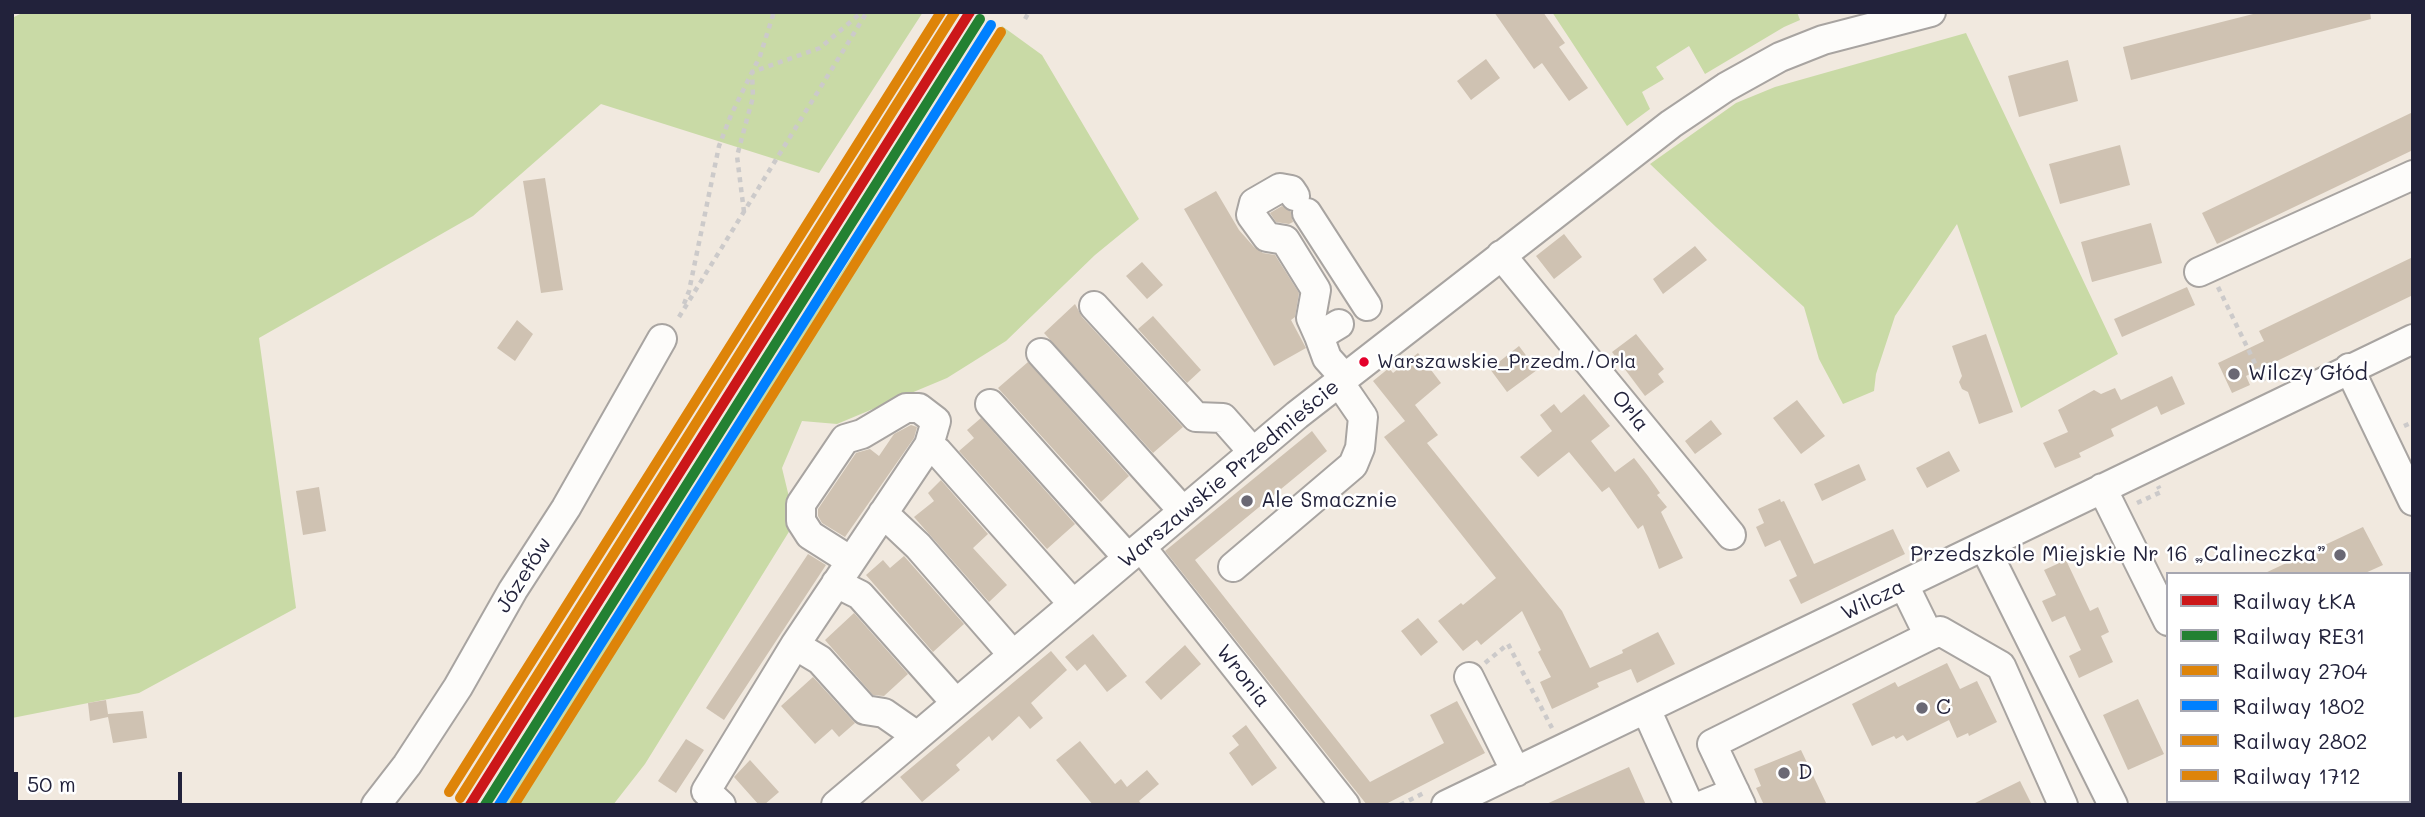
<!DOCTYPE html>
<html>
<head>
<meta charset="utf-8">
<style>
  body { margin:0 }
  #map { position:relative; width:2425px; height:817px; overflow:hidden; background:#f1e9df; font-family:Mali,sans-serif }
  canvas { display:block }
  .frame { position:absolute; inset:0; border:14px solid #22223b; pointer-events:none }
  .legend { position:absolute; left:2166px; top:572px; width:245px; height:231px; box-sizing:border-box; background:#fff; border:2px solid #a7a7b1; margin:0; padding:9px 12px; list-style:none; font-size:21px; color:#22223b }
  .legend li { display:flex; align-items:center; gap:14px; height:35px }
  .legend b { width:35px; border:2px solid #a7a7b1 }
  .scale { position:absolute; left:14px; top:772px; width:168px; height:32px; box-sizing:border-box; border:4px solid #22223b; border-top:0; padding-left:9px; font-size:21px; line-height:24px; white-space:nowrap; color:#22223b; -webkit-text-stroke:5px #fff; paint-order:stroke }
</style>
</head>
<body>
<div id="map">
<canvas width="2425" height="817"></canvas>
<div class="frame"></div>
<ul class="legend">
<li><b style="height:9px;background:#cc1719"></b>Railway ŁKA</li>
<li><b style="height:9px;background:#238132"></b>Railway RE31</li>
<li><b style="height:9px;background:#de8409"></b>Railway 2704</li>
<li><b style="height:9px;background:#0080ff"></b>Railway 1802</li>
<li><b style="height:9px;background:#de8409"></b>Railway 2802</li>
<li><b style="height:9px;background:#de8409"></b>Railway 1712</li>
</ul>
<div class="scale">50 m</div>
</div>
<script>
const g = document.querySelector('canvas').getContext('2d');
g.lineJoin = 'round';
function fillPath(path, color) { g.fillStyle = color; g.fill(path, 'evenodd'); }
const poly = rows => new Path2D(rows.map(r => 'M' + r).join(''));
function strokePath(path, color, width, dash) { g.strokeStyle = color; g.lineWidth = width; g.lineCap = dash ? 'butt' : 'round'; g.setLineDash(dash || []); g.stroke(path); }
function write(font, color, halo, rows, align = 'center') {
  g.font = font + ' Mali,sans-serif'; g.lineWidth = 5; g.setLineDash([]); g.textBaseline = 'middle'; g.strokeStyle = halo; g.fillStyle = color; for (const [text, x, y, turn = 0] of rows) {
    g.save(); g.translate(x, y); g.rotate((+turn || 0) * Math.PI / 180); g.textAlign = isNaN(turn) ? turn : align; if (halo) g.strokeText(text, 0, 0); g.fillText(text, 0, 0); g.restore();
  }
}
fillPath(poly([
  [24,12,923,12,819,173,601,104,473,216,259,338,296,608,139,693,12,718,12,18],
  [1552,12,1797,12,1800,20,1784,27,1705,74,1689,46,1656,67,1664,79,1642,92,1650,109,1627,126],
  [1002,26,1042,55,1139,219,1095,255,1006,341,947,378,837,424,802,421,782,468,795,522,645,764,613,805,495,805],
  [1966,33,2118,354,2021,408,1957,224,1895,316,1876,374,1874,391,1843,404,1819,359,1804,307,1716,227,1650,164,1736,103,1775,87],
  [2413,605,2413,805,2405,805,2400,801,2409,801,2409,607]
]), '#c9daa6');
fillPath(poly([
  [1494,12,1543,12,1565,43,1559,47,1588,88,1569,101,1542,63,1534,69],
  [2261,12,2370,12,2371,19,2131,80,2123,47],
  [1486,59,1500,78,1471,100,1457,81],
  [2068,60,2078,101,2019,117,2008,76],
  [2413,112,2413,150,2217,244,2202,213],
  [2120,145,2130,185,2060,204,2049,164],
  [545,178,563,290,541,293,523,181],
  [1216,191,1239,230,1254,247,1263,253,1275,255,1299,293,1295,317,1291,320,1306,348,1274,366,1184,209],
  [1282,206,1291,212,1293,222,1289,224,1276,222,1270,213],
  [2151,223,2162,263,2092,282,2081,242],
  [1564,234,1582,257,1554,279,1536,256],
  [1695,246,1707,260,1663,294,1653,279],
  [2413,257,2413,295,2246,376,2250,385,2232,393,2218,363,2264,341,2259,331],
  [1142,262,1163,285,1147,299,1126,276],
  [2187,287,2195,305,2122,337,2114,319],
  [1075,304,1082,317,1183,427,1153,453,1044,333],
  [1153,316,1201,370,1187,383,1138,329],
  [517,320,533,334,515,361,497,348],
  [1636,334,1664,369,1658,374,1664,382,1645,396,1612,352],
  [1986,334,2013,412,1979,424,1968,392,1962,389,1959,382,1962,376,1952,346],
  [1519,346,1537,370,1507,392,1490,369],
  [1418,353,1441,383,1415,405,1438,435,1427,443,1562,611,1590,668,1623,653,1622,650,1658,632,1675,664,1637,683,1631,669,1597,683,1599,687,1552,709,1540,682,1551,677,1538,652,1541,650,1522,611,1481,645,1477,640,1463,651,1438,621,1461,603,1463,605,1496,578,1384,437,1405,421,1373,381,1389,368,1393,373],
  [1028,362,1129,476,1101,502,998,388],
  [2172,376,2185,404,2161,415,2157,406,2111,429,2114,436,2079,453,2081,457,2055,468,2043,443,2068,432,2058,410,2094,390,2101,394,2115,388,2121,400],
  [1584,394,1610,426,1591,441,1615,472,1634,458,1648,476,1660,493,1657,495,1667,507,1661,512,1683,558,1659,569,1643,525,1638,529,1609,487,1602,492,1569,452,1538,477,1520,457,1552,431,1540,415,1554,404,1561,413],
  [1797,400,1825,436,1801,454,1773,418],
  [981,418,1075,524,1047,549,959,451,974,438,967,430],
  [1711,420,1722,434,1695,454,1685,441],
  [911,425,917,427,914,438,845,537,822,523,818,516,818,509,856,453,870,449,879,456,894,434],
  [1312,431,1327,451,1195,560,1370,782,1444,743,1430,715,1457,701,1485,753,1384,805,1367,805,1165,551],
  [1949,451,1960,471,1927,488,1916,468],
  [1859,464,1866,480,1822,501,1814,484],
  [941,480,988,534,973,548,1007,585,989,602,914,517,934,501,928,493],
  [319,487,326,531,303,535,296,491],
  [1780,499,1781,502,1784,501,1814,564,1893,529,1905,554,1801,604,1789,580,1797,576,1780,540,1765,547,1756,527,1764,523,1758,509],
  [2363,527,2383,565,2363,574,2263,574],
  [808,554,826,565,724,720,706,708],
  [904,556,964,624,933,652,866,575,883,560,890,568],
  [2066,560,2090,611,2098,607,2109,632,2101,636,2113,662,2079,678,2069,656,2081,650,2065,616,2052,622,2042,601,2056,595,2044,570],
  [854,613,908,674,884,696,873,695,825,640],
  [1418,618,1438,642,1421,656,1401,631],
  [1093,634,1127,676,1107,692,1085,664,1077,671,1065,657],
  [1185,645,1201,664,1161,700,1145,682],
  [1051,651,1067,670,1031,703,1043,718,1030,729,1019,716,992,741,989,736,956,765,960,770,922,802,900,777],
  [1947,663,1960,689,1977,681,1997,722,1969,736,1968,733,1957,738,1949,720,1907,741,1903,735,1896,739,1894,736,1872,746,1852,704,1895,682,1898,687],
  [813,677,855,723,839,737,832,729,815,744,781,706],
  [2138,699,2164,754,2128,770,2103,715],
  [106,700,108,714,143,711,147,738,113,743,108,717,90,721,88,703],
  [1246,725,1277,768,1252,786,1229,753,1239,745,1232,736],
  [686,739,704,750,676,793,658,781],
  [1080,741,1115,784,1121,779,1127,787,1147,770,1159,784,1139,801,1142,805,1093,805,1056,760],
  [1801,750,1827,805,1764,805,1756,788,1761,786,1754,769],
  [750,760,779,792,764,805,759,805,734,777],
  [1629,767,1646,805,1544,805],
  [2020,781,2032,805,1971,805]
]), '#cfc2b2');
const minor = poly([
  [1295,196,1291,190,1280,188,1254,203,1251,215,1267,237,1285,240,1316,290,1311,318,1319,336],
  [1307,213,1367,306],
  [1501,255,1731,535],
  [2199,272,2413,175],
  [1094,306,1196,417,1223,418,1253,452],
  [1339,324,1319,336,1327,358,1344,377],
  [1041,353,1183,511],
  [2349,368,2413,501],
  [990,404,1128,558],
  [2102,488,2168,621],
  [883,513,918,546,1013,655],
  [1984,546,2113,805],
  [1141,547,1345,805],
  [851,561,810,535,801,521,801,504,845,439,862,434,906,408,919,408,936,421,929,445],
  [1233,567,1353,465,1360,448,1363,417,1339,382],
  [836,583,860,595,956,703],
  [1929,636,1940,631,2001,666,2063,805],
  [795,645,820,660,865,710,884,713,917,736],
  [1469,677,1516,772],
  [1646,709,1689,805],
  [376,805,407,765,458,687,513,590,566,508,662,339],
  [721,805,706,791,795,645,929,445,938,452,1073,604],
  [836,805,1297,415,1671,124,1726,87,1780,57,1823,40,1931,12],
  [1446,805,2413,339],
  [1703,805,1735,792],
  [1741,805,1712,744,1929,636,1904,585]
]);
strokePath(minor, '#a8a4a1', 32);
strokePath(poly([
  [1025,19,1029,12],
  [744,212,737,156,753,97,752,72,820,48,862,12],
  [2218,287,2266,386],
  [684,304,689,291,719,146,731,115,760,56,774,12],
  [679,317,867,12],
  [2404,426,2413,422],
  [2137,503,2161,492,2158,486],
  [2409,594,2413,592],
  [1485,663,1508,644,1552,728],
  [2381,801,2386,805],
  [1400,805,1424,793]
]), '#cccaca', 4.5, [5, 5]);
strokePath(minor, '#fdfcfa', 28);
strokePath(poly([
  [470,805,970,12]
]), '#cc1719', 10);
strokePath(poly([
  [485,805,980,19]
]), '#238132', 10);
strokePath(poly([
  [460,798,955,12]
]), '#de8409', 10);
strokePath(poly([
  [499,805,991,25]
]), '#0080ff', 10);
strokePath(poly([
  [449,792,941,12]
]), '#de8409', 10);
strokePath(poly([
  [514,805,1001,32]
]), '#de8409', 10);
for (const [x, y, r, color] of [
  [1364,362,6,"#e4002b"],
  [2234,374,7,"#6a6874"],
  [1247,501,7,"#6a6874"],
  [2340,555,7,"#6a6874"],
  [1922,708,7,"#6a6874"],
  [1784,773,7,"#6a6874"]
]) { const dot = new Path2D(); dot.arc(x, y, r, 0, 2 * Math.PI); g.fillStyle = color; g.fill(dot); strokePath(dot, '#fff', 2.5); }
write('19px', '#22223b', '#fff', [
  ["Warszawskie_Przedm./Orla",1377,362]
], 'left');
write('21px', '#22223b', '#fff', [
  ["Wilczy Głód",2248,374],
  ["Ale Smacznie",1261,501],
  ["Przedszkole Miejskie Nr 16 „Calineczka”",2326,555,"right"],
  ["C",1936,708],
  ["D",1798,773]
], 'left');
write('21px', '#22223b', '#fff', [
  ["Orla",1630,411,51],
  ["Warszawskie Przedmieście",1229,474,-40],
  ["Józefów",524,575,-58],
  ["Wilcza",1873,600,-26],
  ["Wronia",1243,676,52]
]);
</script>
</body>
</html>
